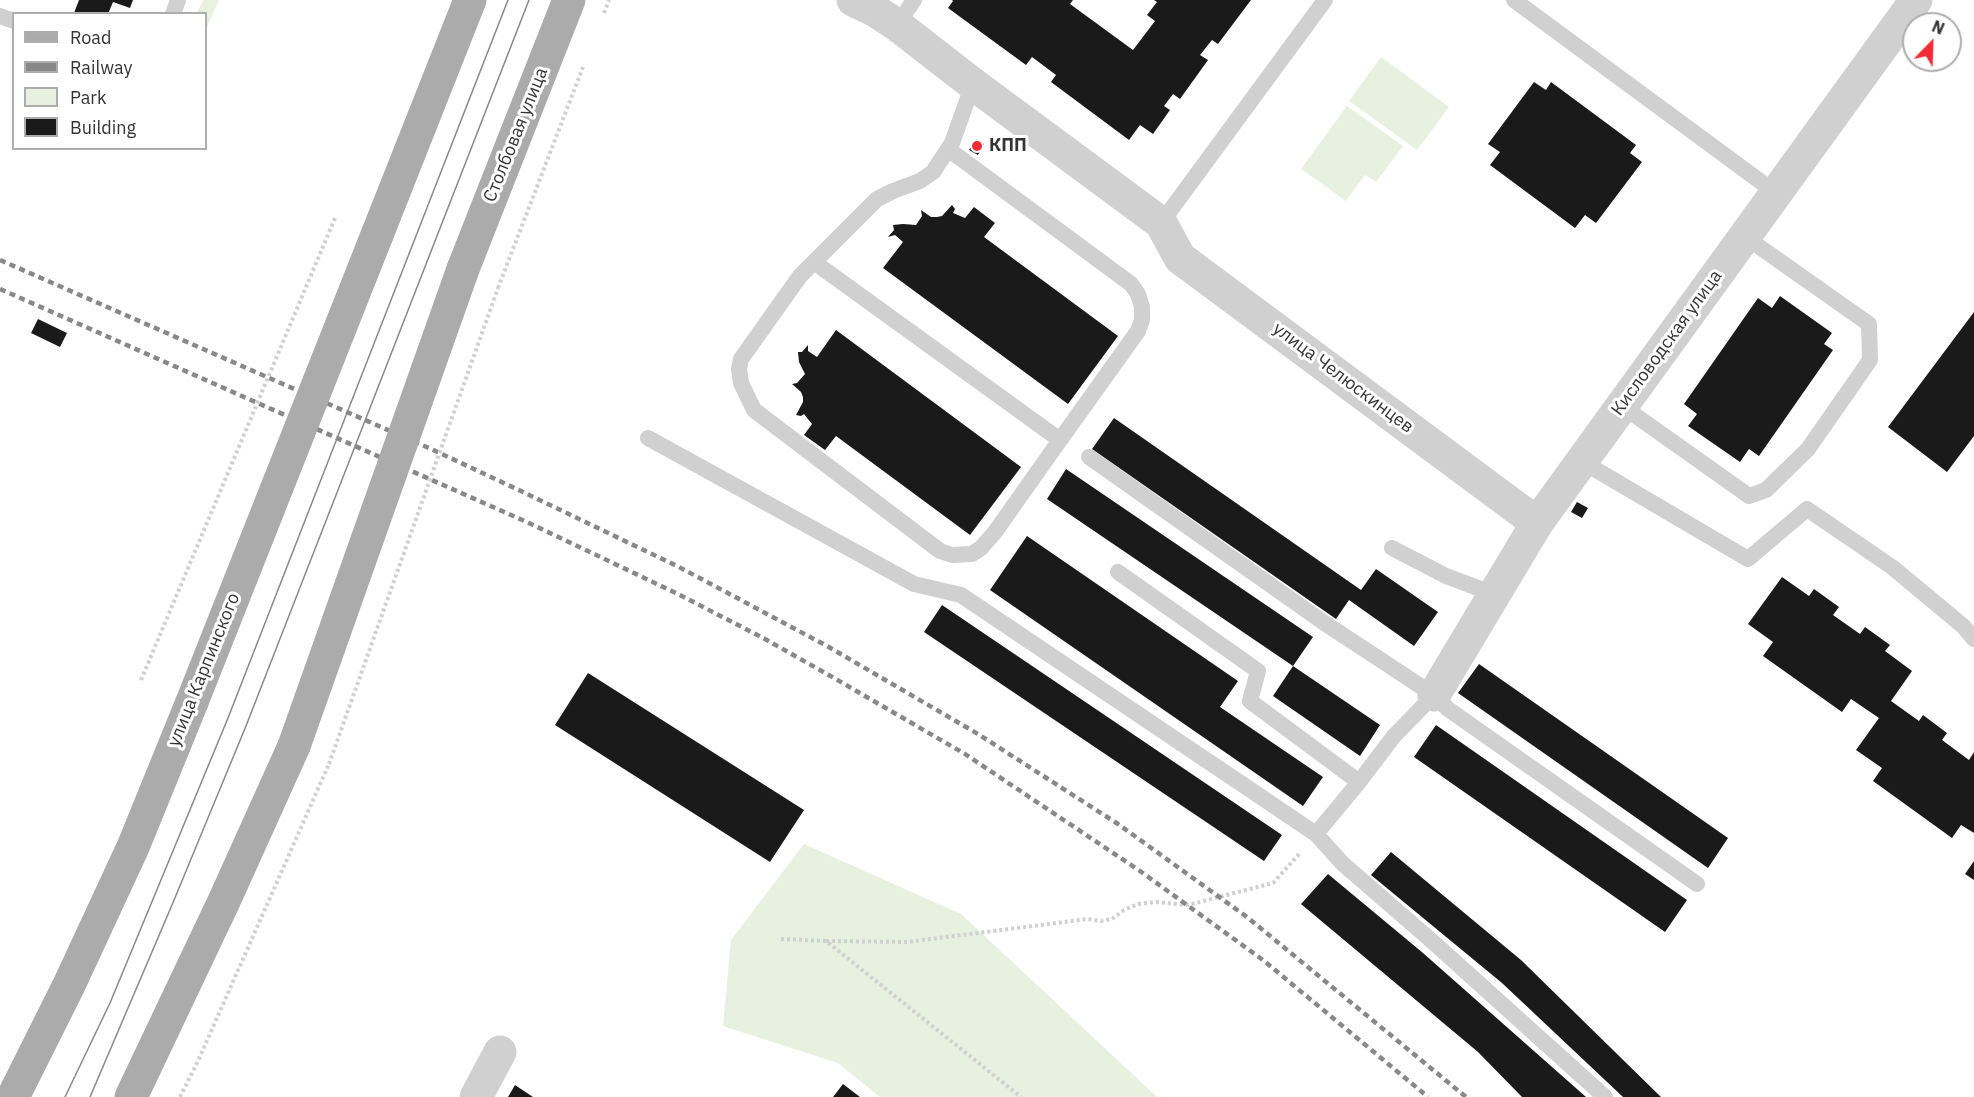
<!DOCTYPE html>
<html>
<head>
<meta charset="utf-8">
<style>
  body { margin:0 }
  #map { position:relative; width:1974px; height:1097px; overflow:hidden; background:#fff; font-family:"IBM Plex Sans",sans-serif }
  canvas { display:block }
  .legend { position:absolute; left:12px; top:12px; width:195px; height:138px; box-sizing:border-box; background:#fff; border:2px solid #adadad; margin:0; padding:8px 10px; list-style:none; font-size:18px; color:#333 }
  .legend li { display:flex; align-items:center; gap:12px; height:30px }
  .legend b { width:30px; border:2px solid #adadad }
  .north { position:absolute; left:1902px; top:12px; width:60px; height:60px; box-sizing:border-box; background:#fff; border:2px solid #adadad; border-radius:50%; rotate:23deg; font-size:16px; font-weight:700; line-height:24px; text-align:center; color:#333 }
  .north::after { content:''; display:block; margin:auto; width:21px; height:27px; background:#f22c36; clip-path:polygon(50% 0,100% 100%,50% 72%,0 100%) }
</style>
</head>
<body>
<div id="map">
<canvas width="1974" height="1097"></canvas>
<ul class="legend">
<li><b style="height:8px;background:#ababab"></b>Road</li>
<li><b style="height:8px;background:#888"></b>Railway</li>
<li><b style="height:16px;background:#e8f0e0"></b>Park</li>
<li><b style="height:16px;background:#1a1a1a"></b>Building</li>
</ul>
<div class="north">N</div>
</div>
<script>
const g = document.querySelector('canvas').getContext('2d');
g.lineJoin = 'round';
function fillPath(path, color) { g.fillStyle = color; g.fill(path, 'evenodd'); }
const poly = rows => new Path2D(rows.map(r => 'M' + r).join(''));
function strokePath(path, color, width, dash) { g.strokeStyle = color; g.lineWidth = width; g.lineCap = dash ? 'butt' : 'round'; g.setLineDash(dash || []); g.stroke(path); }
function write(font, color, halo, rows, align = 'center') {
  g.font = font + ' "IBM Plex Sans",sans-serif'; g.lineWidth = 6; g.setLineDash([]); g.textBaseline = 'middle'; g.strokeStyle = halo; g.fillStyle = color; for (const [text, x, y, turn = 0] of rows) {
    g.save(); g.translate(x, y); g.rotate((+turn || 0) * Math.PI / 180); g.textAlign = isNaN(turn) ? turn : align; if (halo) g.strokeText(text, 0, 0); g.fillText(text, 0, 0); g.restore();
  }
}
fillPath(poly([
  [203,0,219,0,206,29,206,14,197,13],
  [1381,57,1449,107,1417,150,1349,101],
  [1347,106,1403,146,1376,182,1365,175,1346,201,1301,169],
  [804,844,961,914,1157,1097,880,1097,838,1063,723,1026,731,940]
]), '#e8f0e0');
fillPath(poly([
  [79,0,133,0,130,8,113,2,108,14,76,14,74,13],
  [952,0,1073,0,1070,4,1133,50,1155,21,1147,15,1157,2,1154,0,1251,0,1218,44,1212,40,1200,55,1208,60,1180,99,1173,94,1164,106,1170,110,1153,134,1140,125,1129,140,1051,82,1056,75,1032,57,1026,65,948,8,953,1],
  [1534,82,1546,90,1551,82,1636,145,1630,153,1642,162,1596,223,1585,215,1575,228,1490,165,1500,152,1488,144],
  [976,139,984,144,978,155,969,150],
  [952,205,955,209,953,213,965,218,974,207,995,223,984,237,1118,336,1068,404,883,268,903,242,895,235,888,237,894,230,893,225,903,224,916,225,922,216,921,210,931,217,937,217,942,216],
  [1780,296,1832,333,1824,344,1833,350,1759,456,1749,449,1740,462,1688,426,1697,414,1684,404,1758,298,1772,308],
  [1974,312,1974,436,1947,472,1888,427],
  [38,319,67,333,60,347,31,333],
  [836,330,1021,467,970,535,836,436,825,450,804,435,812,424,804,414,801,416,796,415,803,402,803,397,801,392,792,384,797,383,805,374,799,362,798,352,802,352,808,345,808,351,817,357],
  [1114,418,1361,590,1376,569,1438,612,1414,646,1349,600,1336,619,1092,449],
  [1066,469,1313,637,1293,666,1047,499],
  [1577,502,1588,508,1582,518,1571,512],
  [1027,536,1238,681,1220,707,1323,777,1303,806,990,590],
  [1782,577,1809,596,1814,589,1839,607,1833,615,1860,634,1865,627,1890,645,1885,651,1912,671,1891,701,1919,721,1923,715,1947,733,1942,740,1969,760,1974,752,1974,833,1961,825,1952,838,1873,781,1882,768,1856,750,1879,718,1851,699,1842,712,1763,656,1773,642,1748,624],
  [942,605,1282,835,1264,861,924,632],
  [1479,664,1728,838,1708,868,1458,693],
  [1293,666,1380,725,1360,756,1273,696],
  [588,673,804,810,770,862,555,725],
  [1436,725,1687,900,1665,932,1414,757],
  [1391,852,1521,960,1661,1097,1623,1097,1502,983,1371,875],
  [1974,861,1974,880,1965,874],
  [1328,874,1423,953,1586,1097,1522,1097,1478,1052,1301,904],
  [843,1084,860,1097,833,1097],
  [515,1085,533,1097,508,1097]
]), '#1a1a1a');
strokePath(poly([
  [604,13,609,0],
  [498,288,583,67],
  [781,939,826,941,1021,1097],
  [826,941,907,942,1088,919,1101,921,1112,919,1124,910,1138,904,1156,902,1188,905,1273,883,1300,853],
  [180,1097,198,1061,329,764]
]), '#d0d0d0', 4, [3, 3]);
strokePath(poly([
  [1514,0,1776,193],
  [173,14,178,0],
  [0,16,14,21],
  [897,25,914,0],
  [948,149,1131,284,1138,294,1142,307,1142,320,1138,331,1060,440],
  [1161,223,1325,0],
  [814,262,1060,440,995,532,981,548,972,554,952,555,940,551,754,410,741,383,739,369,741,359,800,276,877,199,893,191,920,181,933,172,952,143,973,84],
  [1622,406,1749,496,1766,490,1808,449,1870,360,1869,324,1744,236],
  [648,438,914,584,961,595,1316,834,1359,782],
  [1089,457,1323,622,1434,695,1448,709,1697,884],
  [1581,461,1748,559,1807,509,1892,567,1963,626,1974,639],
  [1392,548,1446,576,1494,594],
  [1118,572,1258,671,1250,701,1359,782,1394,736,1434,695],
  [1316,834,1342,863,1433,942,1605,1097]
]), '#d0d0d0', 16);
strokePath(poly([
  [853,0,874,10,897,25,973,84,1161,223,1180,258,1537,523],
  [1434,695,1537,523,1916,0],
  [476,1097,500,1052]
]), '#d0d0d0', 33);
strokePath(poly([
  [377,235,470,0],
  [463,269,569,0],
  [13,1097,69,985,133,847,192,702],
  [131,1097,225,899,294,746]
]), '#ababab', 33);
strokePath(poly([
  [65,1097,110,1003,228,718,508,0],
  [90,1097,172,905,246,726,529,0]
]), '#888', 1.5);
strokePath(poly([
  [0,260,429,448,523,492,679,567,827,646,978,734,1118,824,1247,917,1466,1097],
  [0,289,529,523,680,595,765,639,834,678,965,754,1140,871,1263,960,1428,1097]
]), '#888', 4.5, [6, 4.5]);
strokePath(poly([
  [141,680,335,218],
  [329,764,498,288]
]), '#d0d0d0', 4, [3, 3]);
strokePath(poly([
  [192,702,377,235],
  [294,746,463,269]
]), '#ababab', 33);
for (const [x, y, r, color] of [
  [977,146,6,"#f22c36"]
]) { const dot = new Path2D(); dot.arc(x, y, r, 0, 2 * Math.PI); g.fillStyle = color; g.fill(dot); strokePath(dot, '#fff', 2); }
write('18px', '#333', '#fff', [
  ["Столбовая улица",516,135,-68],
  ["Кисловодская улица",1667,343,-54],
  ["улица Челюскинцев",1343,378,37],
  ["улица Карпинского",204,670,-68]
]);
write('bold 18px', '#333', '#fff', [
  ["КПП",989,146]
], 'left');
</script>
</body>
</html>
